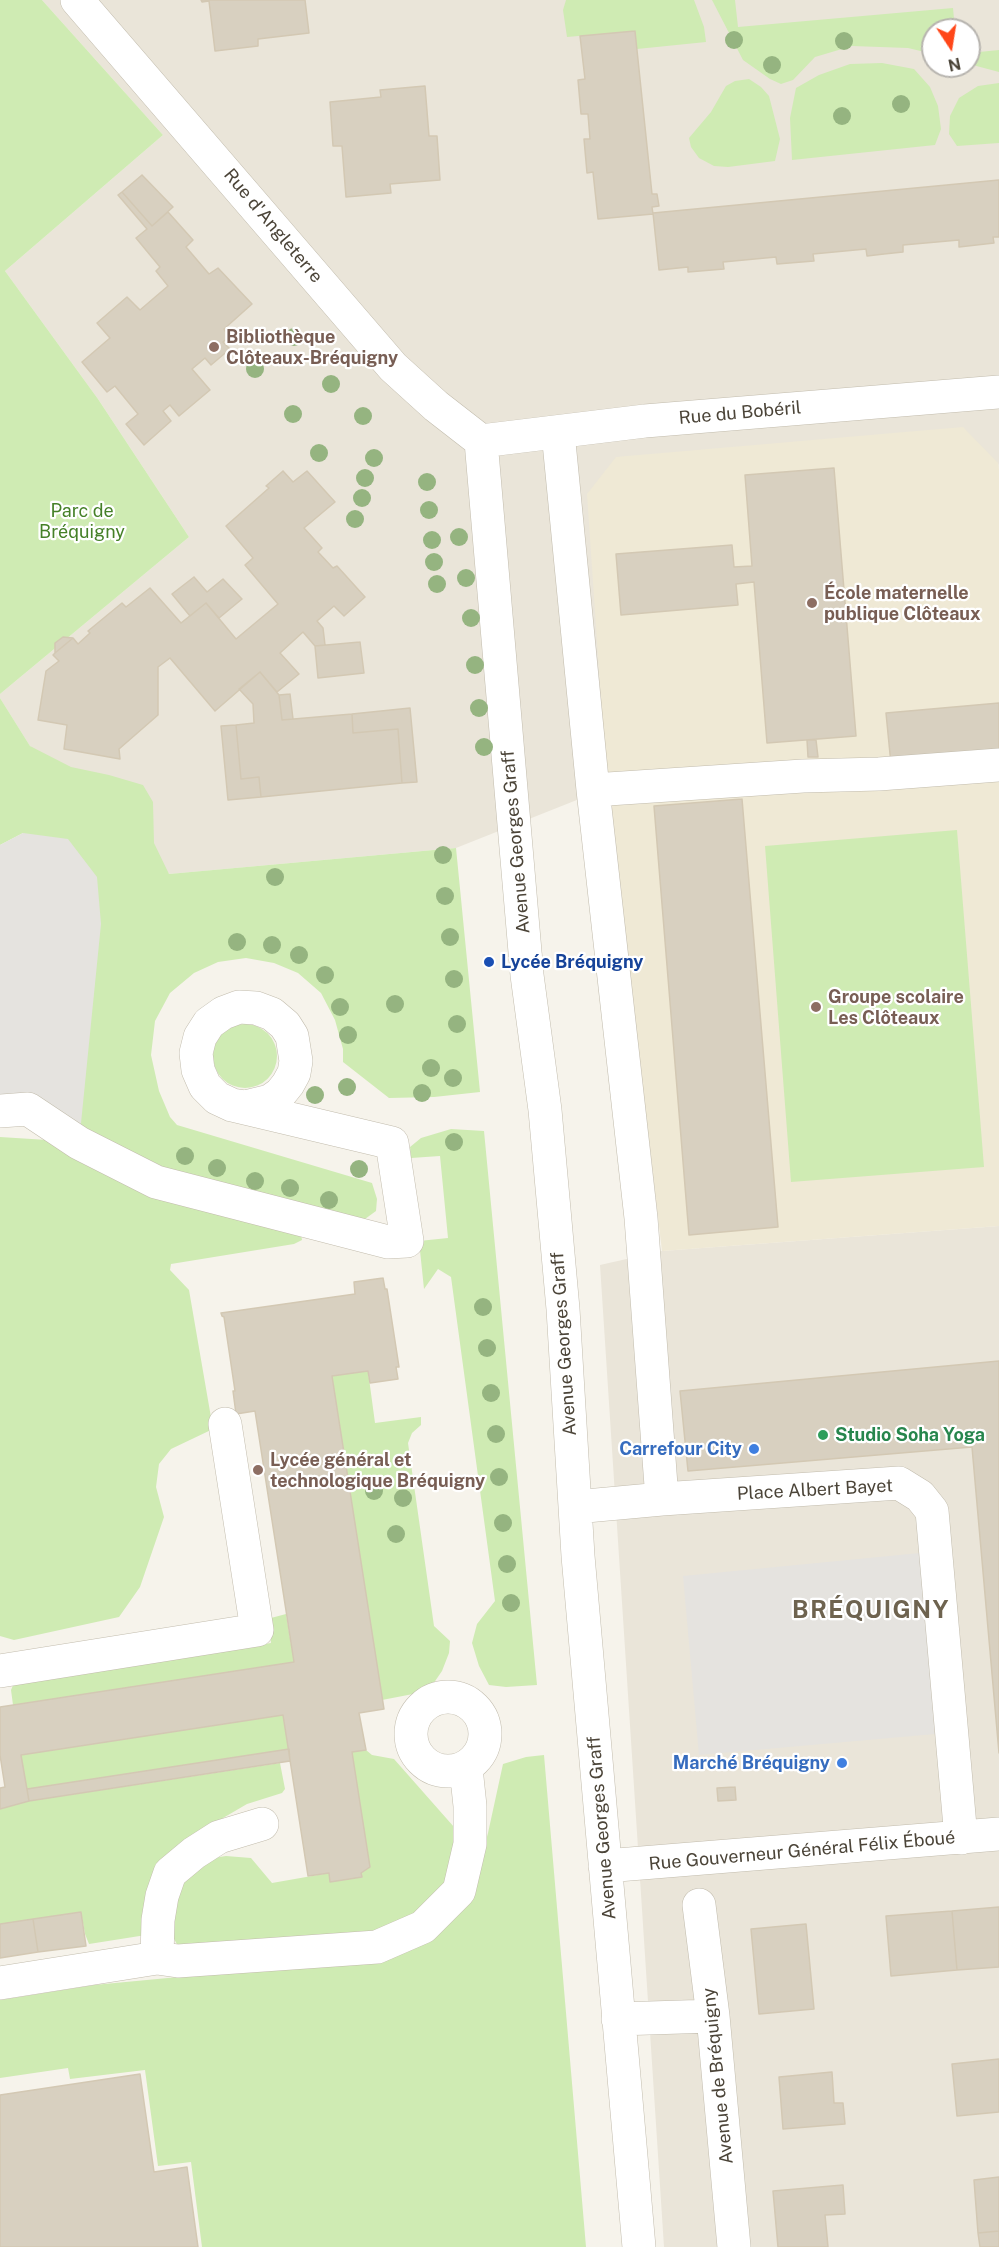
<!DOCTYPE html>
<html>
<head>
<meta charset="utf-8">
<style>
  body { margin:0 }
  #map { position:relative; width:999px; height:2247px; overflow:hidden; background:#f6f3eb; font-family:"Public Sans",sans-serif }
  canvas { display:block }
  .north { position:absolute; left:921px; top:18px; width:60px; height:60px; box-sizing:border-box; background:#fff; border:2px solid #b7b4af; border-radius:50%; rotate:168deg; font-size:16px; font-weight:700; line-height:24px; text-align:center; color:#4b4438 }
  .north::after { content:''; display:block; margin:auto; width:21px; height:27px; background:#ff4719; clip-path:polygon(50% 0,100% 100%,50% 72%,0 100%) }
</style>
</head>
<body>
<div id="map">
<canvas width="999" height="2247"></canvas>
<div class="north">N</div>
</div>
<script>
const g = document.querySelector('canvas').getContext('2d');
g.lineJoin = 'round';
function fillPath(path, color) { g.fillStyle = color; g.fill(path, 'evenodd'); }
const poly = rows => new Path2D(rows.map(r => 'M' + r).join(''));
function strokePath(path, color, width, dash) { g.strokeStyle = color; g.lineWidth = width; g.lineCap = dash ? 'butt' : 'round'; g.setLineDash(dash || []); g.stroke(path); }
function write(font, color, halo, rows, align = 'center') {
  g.font = font + ' "Public Sans",sans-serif'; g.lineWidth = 4.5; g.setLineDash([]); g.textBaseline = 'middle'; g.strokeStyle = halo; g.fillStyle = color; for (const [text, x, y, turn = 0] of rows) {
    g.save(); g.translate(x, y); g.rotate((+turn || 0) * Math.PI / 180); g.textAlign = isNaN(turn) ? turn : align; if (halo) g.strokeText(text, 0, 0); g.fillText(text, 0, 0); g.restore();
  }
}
fillPath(poly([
  [42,0,999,0,999,469,998,463,607,788,456,848,169,874,30,746,0,698,0,694,189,537,98,399,5,271,163,135],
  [933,30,969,30,969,66,933,66],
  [999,1226,999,2247,664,2247,600,1265,662,1251]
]), '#eae5d9');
fillPath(poly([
  [963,427,998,463,999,469,999,1226,662,1251,607,788,587,494,616,457]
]), '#efe9d5');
fillPath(poly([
  [0,0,42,0,163,135,5,271,98,399,189,537,0,694],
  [566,0,694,0,704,27,706,42,637,49,635,31,567,37,563,10],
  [712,0,735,0,738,27,953,8,955,30,933,30,933,54,908,48,852,46,815,57,793,80,781,84,770,79,743,60],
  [999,50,999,72,969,64,969,53],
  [882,63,914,69,930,87,938,106,941,129,935,145,792,160,790,118,796,88,819,75,850,64],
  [749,79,761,87,769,96,780,139,775,161,728,167,714,166,699,158,691,147,689,138,711,112,726,86,735,81],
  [999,83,999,143,957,146,949,134,950,116,959,98,978,86],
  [0,698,30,746,71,767,109,775,143,785,153,802,154,843,169,874,456,848,480,1092,434,1097,389,1098,343,1062,343,1049,335,1020,321,993,298,973,274,963,246,958,218,962,194,973,170,993,155,1021,151,1055,159,1091,170,1117,177,1125,372,1183,377,1199,376,1211,365,1219,347,1221,301,1234,302,1240,294,1244,171,1264,170,1270,189,1290,213,1429,171,1449,159,1464,156,1487,164,1517,140,1587,119,1617,14,1640,0,1636,0,1137,79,1142,23,833,0,845],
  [957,830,984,1167,791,1182,765,846],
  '213 1056a32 32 0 1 1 64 0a32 32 0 1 1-64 0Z',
  [451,1129,484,1131,537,1685,506,1687,489,1685,479,1666,472,1643,477,1624,495,1601,451,1277,438,1269,424,1289,419,1241,448,1238,440,1156,411,1158,410,1147,421,1138],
  [368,1371,375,1423,421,1417,421,1425,412,1433,408,1443,434,1626,450,1641,449,1653,442,1671,431,1687,413,1694,382,1700,332,1376],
  [286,1614,294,1662,13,1705,11,1690,14,1683,271,1643,269,1624,271,1618],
  [283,1715,289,1749,27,1789,21,1755],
  [366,1750,372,1755,394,1759,454,1827,459,1857,434,1904,387,1934,179,1948,173,1937,169,1897,201,1860,226,1856,251,1858,272,1883,329,1873,330,1882,361,1877,352,1752],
  [544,1755,586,2247,202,2247,191,2162,158,2166,145,2070,70,2079,68,2068,0,2078,0,2000,94,1985,379,1958,475,1881,488,1833,503,1764,526,1757],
  [280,1763,285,1789,282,1793,247,1804,223,1818,189,1842,146,1935,89,1944,85,1934,81,1912,0,1924,0,1809,29,1801]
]), '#cfebb3');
fillPath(poly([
  [23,833,68,839,97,877,101,924,79,1143,0,1113,0,845],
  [920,1553,935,1734,699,1755,683,1576]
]), '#e5e3df');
const building = poly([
  [201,0,305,0,309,33,258,39,258,46,215,51,209,1,202,2,201,0],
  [635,31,652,194,657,194,659,206,652,207,653,214,598,219,593,172,587,173,584,139,590,139,588,114,581,114,578,80,585,79,580,36,635,31],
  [425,86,429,136,437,136,440,180,390,184,391,193,346,197,342,146,333,146,330,102,381,97,380,90,425,86],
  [142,175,173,207,152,226,122,192,142,175],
  [999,180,999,237,993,237,994,243,959,247,959,240,903,245,903,252,884,254,867,256,866,249,813,254,814,261,777,264,776,257,723,262,724,269,688,272,688,267,659,270,653,213,999,180],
  [122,192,152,226,168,212,193,240,186,247,209,274,218,268,252,304,224,329,229,337,223,342,230,349,211,365,205,358,192,369,210,390,179,416,170,405,163,411,171,421,144,445,126,424,138,414,115,386,107,392,82,362,110,338,97,323,127,297,140,310,168,286,156,271,160,267,136,238,147,229,118,195,122,192],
  [834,468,856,736,767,743,754,582,736,584,738,605,621,615,616,554,732,545,734,567,752,566,745,475,834,468],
  [283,471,293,482,307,471,335,502,304,528,322,548,318,552,333,568,337,566,365,597,344,616,334,606,317,621,323,628,325,645,315,646,303,632,280,653,299,674,277,692,260,672,215,711,170,658,158,667,158,715,119,749,120,759,64,749,67,725,38,720,46,671,59,661,53,655,55,653,73,638,78,644,90,633,88,631,122,603,126,607,150,588,181,623,206,603,236,639,278,604,245,565,253,558,226,526,269,488,266,486,283,471],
  [194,577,207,592,223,579,242,599,219,618,206,603,190,616,172,594,194,577],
  [63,637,73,638,55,653,55,643,63,637],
  [360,642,364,673,318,678,315,646,360,642],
  [260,672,279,695,282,720,352,714,353,733,398,729,402,783,261,797,259,777,241,779,236,725,254,723,253,704,239,689,260,672],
  [290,694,293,719,282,720,279,695,290,694],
  [999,703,999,755,891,764,886,713,999,703],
  [410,708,417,782,402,783,398,729,353,733,352,714,410,708],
  [236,725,241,779,259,777,261,797,228,800,221,726,236,725],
  [807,740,816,740,818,757,808,757,807,740],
  [742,799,778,1227,689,1235,654,806,742,799],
  [383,1278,385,1289,387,1289,399,1367,396,1367,398,1379,370,1383,368,1371,332,1376,384,1709,359,1713,366,1750,352,1752,370,1867,361,1873,362,1877,330,1882,329,1873,308,1876,283,1715,21,1755,29,1801,0,1809,0,1788,5,1787,0,1755,0,1707,294,1662,255,1411,236,1414,233,1391,235,1391,224,1317,222,1316,221,1313,355,1294,354,1282,383,1278],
  [999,1361,999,1753,972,1447,688,1471,680,1391,999,1361],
  [289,1749,290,1761,29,1801,27,1789,289,1749],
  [735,1787,736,1800,718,1801,717,1788,735,1787],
  [999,1907,999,1967,957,1970,952,1911,999,1907],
  [952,1911,957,1970,891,1976,886,1916,952,1911],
  [81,1912,86,1946,38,1952,33,1919,81,1912],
  [33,1919,38,1952,0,1958,0,1924,33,1919],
  [806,1924,814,2009,759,2014,751,1929,806,1924],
  [999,2059,999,2112,957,2116,952,2064,999,2059],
  [832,2072,834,2103,843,2103,845,2124,783,2129,779,2077,832,2072],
  [140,2074,154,2172,187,2167,198,2247,0,2247,0,2095,140,2074],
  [999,2177,999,2231,978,2233,974,2180,999,2177],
  [843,2185,845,2214,825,2215,828,2247,778,2247,773,2191,843,2185],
  [999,2231,999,2247,980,2247,978,2233,999,2231]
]);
fillPath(building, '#d8d0c0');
strokePath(building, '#d3c8b3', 1.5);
const minor = poly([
  [77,0,393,367,436,406,481,441],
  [558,432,593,790,641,1218,662,1499],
  [481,441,527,975,545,1110,563,1309,578,1556,639,2247],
  [481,441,645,421,999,392],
  [593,790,803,776,879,774,999,765],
  [0,1111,28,1109,79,1143,156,1182,388,1242,407,1241,392,1143,232,1105,217,1098,205,1086,198,1070,196,1053,200,1037,209,1023,223,1013,239,1007,256,1008,272,1014,285,1025,292,1036,296,1061,294,1073,288,1084,280,1094,270,1101,245,1107,232,1105],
  [575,1507,662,1499,899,1483,920,1496,932,1511,961,1838],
  [0,1671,257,1630,225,1424],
  '411 1734a37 37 0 1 1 74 0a37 37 0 1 1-74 0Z',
  [605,1866,999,1834],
  [699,1905,713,2016,734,2247],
  [157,1958,158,1920,162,1896,170,1873,194,1853,219,1837,262,1824],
  [0,1983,157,1958,178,1961,377,1947,423,1927,459,1891,470,1844,470,1806,466,1768],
  [618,2019,713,2016]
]);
strokePath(minor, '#c2bcad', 34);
strokePath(minor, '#fff', 33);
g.fillStyle = '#95b480';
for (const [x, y] of [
  [734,40],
  [844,41],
  [772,65],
  [901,104],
  [842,116],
  [294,337],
  [255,369],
  [331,384],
  [293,414],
  [363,416],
  [319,453],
  [374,458],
  [365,478],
  [427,482],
  [362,498],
  [429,510],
  [355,519],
  [459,537],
  [432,540],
  [434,562],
  [466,578],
  [437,584],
  [471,618],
  [475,665],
  [479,708],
  [484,747],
  [443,855],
  [275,877],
  [445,896],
  [450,937],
  [237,942],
  [272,945],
  [299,955],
  [325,975],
  [454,979],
  [395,1004],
  [340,1007],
  [457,1024],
  [348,1035],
  [431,1068],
  [453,1078],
  [347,1087],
  [422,1093],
  [315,1095],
  [454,1142],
  [185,1156],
  [217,1168],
  [359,1169],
  [255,1181],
  [290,1188],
  [329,1200],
  [483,1307],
  [487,1348],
  [491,1393],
  [496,1434],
  [499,1477],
  [374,1491],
  [403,1498],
  [503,1523],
  [396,1534],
  [507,1564],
  [511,1603]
]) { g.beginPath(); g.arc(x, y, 9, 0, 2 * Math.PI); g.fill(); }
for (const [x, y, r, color] of [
  [214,347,6,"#8d6e63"],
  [812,603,6,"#8d6e63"],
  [489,962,6,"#1a4fb4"],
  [816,1007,6,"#8d6e63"],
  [823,1435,6,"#2e9e5b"],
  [754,1449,6,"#3f7fe0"],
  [258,1470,6,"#8d6e63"],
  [842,1763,6,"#3f7fe0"]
]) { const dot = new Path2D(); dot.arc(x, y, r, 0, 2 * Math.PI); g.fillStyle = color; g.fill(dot); strokePath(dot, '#fff', 2); }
write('18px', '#4b4438', '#fff', [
  ["Rue d'Angleterre",273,226,50],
  ["Rue du Bobéril",740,413,-5],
  ["Avenue Georges Graff",516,842,-95],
  ["Avenue Georges Graff",564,1344,-94],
  ["Place Albert Bayet",815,1490,-3],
  ["Avenue Georges Graff",602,1828,-95],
  ["Rue Gouverneur Général Félix Éboué",802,1851,-5],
  ["Avenue de Bréquigny",718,2076,-96]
]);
write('bold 18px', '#785e54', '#fff', [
  ["Bibliothèque",226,337],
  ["Clôteaux-Bréquigny",226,358],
  ["École maternelle",824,593],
  ["publique Clôteaux",824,614],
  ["Groupe scolaire",828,997],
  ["Les Clôteaux",828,1018],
  ["Lycée général et",270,1460],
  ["technologique Bréquigny",270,1481]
], 'left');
write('18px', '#458028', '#fff', [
  ["Parc de",82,511],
  ["Bréquigny",82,532]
]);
write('bold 18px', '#164399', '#fff', [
  ["Lycée Bréquigny",501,962]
], 'left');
write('bold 18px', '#27864d', '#fff', [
  ["Studio Soha Yoga",835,1435]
], 'left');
write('bold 18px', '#366cbe', '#fff', [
  ["Carrefour City",742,1449],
  ["Marché Bréquigny",830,1763]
], 'right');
g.letterSpacing = '1.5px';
write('bold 24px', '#6e634f', '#fff', [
  ["BRÉQUIGNY",871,1611]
]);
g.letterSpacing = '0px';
</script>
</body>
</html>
